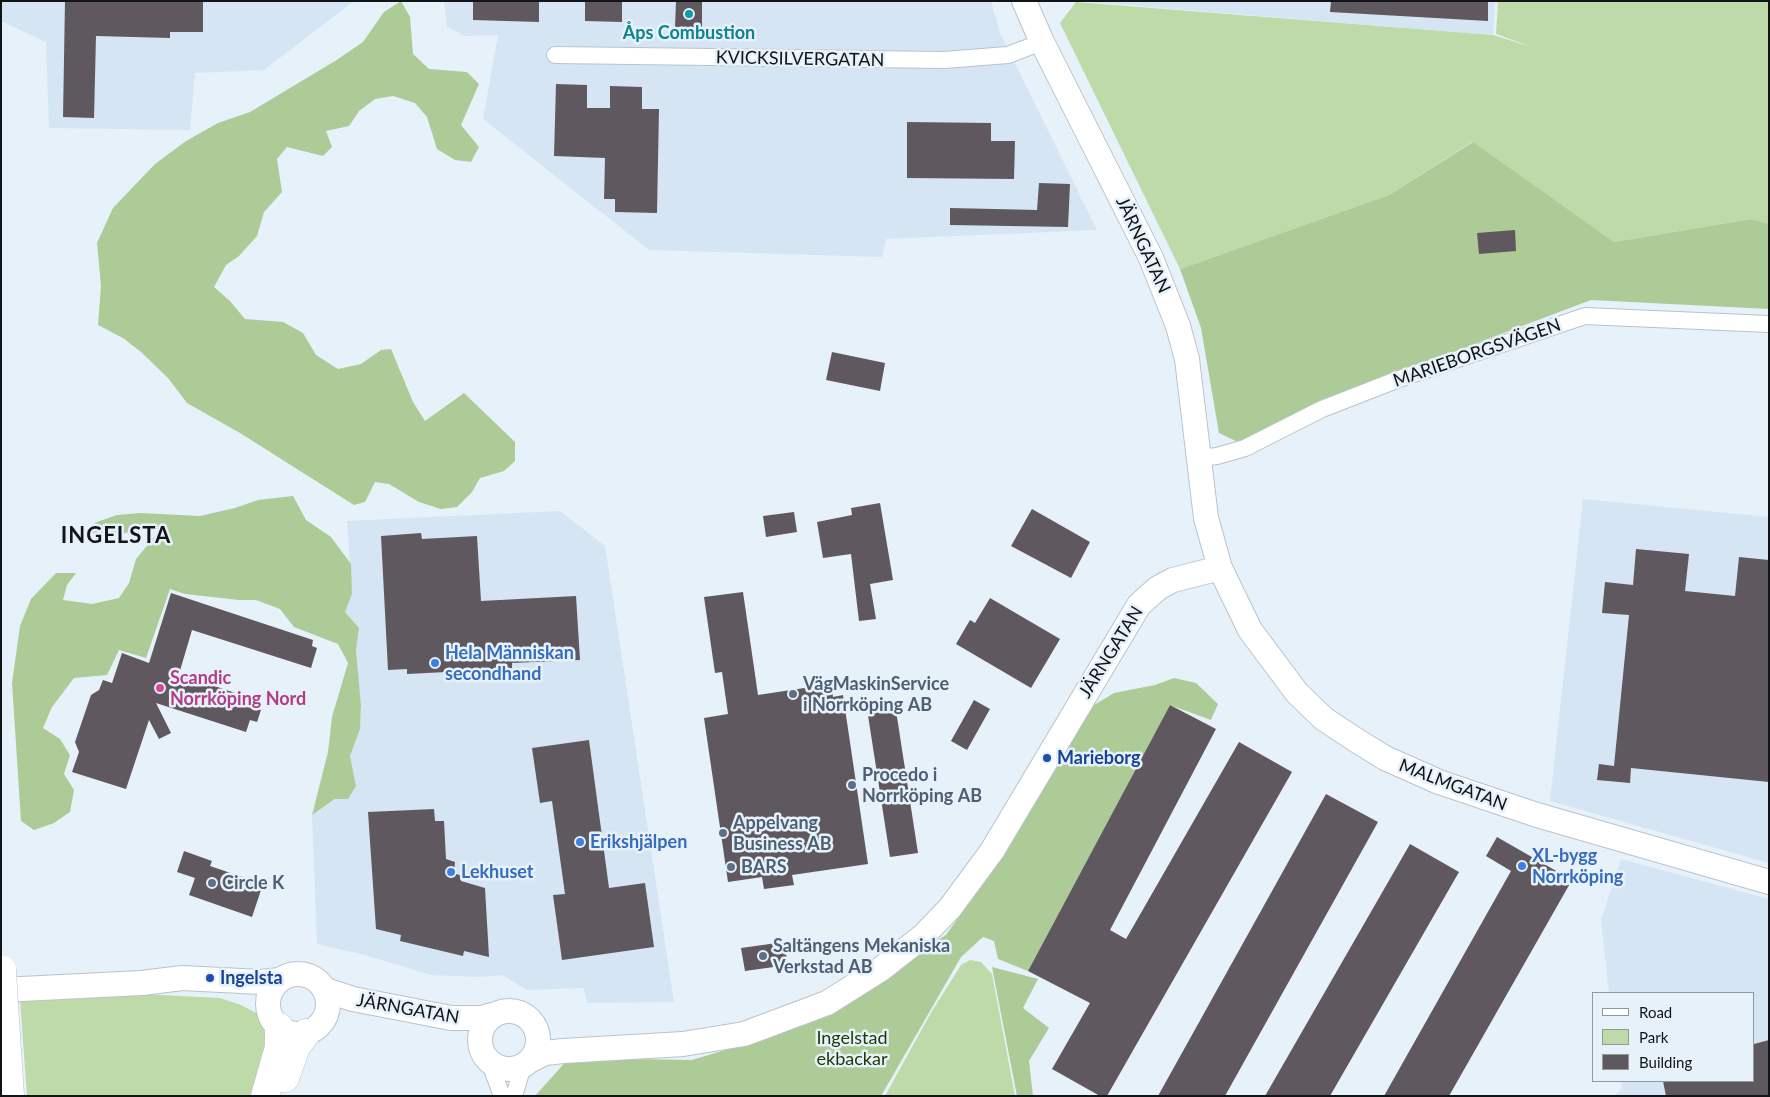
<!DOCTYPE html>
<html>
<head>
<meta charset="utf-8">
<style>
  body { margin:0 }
  #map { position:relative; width:1770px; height:1097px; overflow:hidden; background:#e7f1f9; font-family:Lato,sans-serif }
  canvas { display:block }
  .frame { position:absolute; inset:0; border:2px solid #111517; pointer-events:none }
  .legend { position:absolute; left:1592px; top:992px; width:162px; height:90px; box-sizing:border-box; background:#e7f1f9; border:1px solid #91999f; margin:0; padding:6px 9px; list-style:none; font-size:15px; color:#111517 }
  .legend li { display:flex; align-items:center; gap:10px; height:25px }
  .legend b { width:25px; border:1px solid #91999f }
</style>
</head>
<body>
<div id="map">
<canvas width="1770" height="1097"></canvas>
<div class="frame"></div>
<ul class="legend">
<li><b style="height:6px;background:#fff"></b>Road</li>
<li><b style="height:14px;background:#bfdaa9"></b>Park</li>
<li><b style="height:14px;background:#60585f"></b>Building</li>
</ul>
</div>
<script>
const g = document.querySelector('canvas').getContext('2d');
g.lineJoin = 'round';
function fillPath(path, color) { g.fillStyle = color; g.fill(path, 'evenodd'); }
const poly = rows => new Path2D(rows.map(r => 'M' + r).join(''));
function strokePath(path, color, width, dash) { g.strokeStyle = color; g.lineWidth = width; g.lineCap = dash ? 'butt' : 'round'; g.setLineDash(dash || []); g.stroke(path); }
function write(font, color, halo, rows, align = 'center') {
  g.font = font + ' Lato,sans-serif'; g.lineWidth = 5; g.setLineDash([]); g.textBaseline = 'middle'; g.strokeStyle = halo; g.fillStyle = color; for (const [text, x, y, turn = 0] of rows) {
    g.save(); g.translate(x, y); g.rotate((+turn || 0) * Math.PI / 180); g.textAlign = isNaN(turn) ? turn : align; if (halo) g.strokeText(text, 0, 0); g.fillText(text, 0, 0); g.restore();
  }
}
fillPath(poly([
  [1,1,354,1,264,70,195,73,190,130,49,128,46,42,1,21],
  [444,1,991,1,1000,33,1097,230,886,239,882,257,649,250,483,119,498,35,465,36,447,27],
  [1076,1,1495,1,1493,35],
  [1583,499,1769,517,1769,863,1550,801],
  [560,511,605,546,674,1002,587,1003,584,988,527,990,502,975,480,977,431,975,365,955,317,944,312,815,356,786,350,756,360,729,361,705,356,650,359,628,345,612,352,594,347,521],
  [1621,859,1769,899,1769,1096,1614,1096,1622,1088,1621,1081,1754,1081,1754,993,1609,993,1601,920]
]), '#d5e5f3');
fillPath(poly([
  [1498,1,1769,1,1769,224,1751,219,1614,242,1472,142,1389,195,1180,269,1060,23,1076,2,1493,35,1532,47,1496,34],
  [970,960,981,962,992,974,1015,1096,885,1096,932,1011,961,965],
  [122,993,220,998,241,1005,258,1014,265,1033,267,1056,254,1096,27,1096,20,999]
]), '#bfdaa9');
fillPath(poly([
  [401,1,410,17,413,54,429,69,467,72,479,84,461,125,479,147,471,162,455,160,437,149,427,117,415,103,393,96,375,99,359,111,349,126,326,131,332,147,323,156,287,147,277,159,282,192,264,212,257,236,239,256,226,265,214,287,230,301,245,319,283,322,303,333,316,355,338,369,361,364,381,350,391,349,413,402,425,421,464,393,515,442,515,461,504,471,480,478,472,492,457,507,441,509,419,502,389,484,375,482,365,502,354,505,240,433,187,403,168,378,141,352,123,338,98,325,101,286,97,243,113,208,155,164,186,141,218,123,250,112,335,61,363,42,384,12],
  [1473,142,1614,242,1751,219,1769,224,1769,309,1591,300,1321,402,1240,443,1219,433,1201,328,1180,269,1389,195],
  [293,496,306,520,331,537,351,564,352,594,345,612,359,628,356,650,361,705,360,729,350,756,356,786,348,799,335,799,312,815,328,752,332,717,348,663,338,644,294,627,280,609,256,600,239,600,185,594,170,589,146,658,119,650,107,675,74,678,52,707,43,728,60,739,70,755,64,774,74,790,70,812,54,823,34,830,21,821,12,683,20,626,31,599,56,573,76,573,67,585,63,600,92,604,119,598,129,583,136,559,161,529,129,532,116,536,91,533,94,523,117,515,140,513,200,516,235,508,258,500],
  [1174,678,1196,683,1218,704,1211,720,1170,705,1028,971,998,959,994,941,983,937,961,957,881,1096,535,1096,569,1058,692,1060,785,1032,946,935,997,863,1089,708,1114,693,1155,685],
  [992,967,1038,979,1023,1008,1049,1028,1029,1061,1033,1096,1017,1096]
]), '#adcb96');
fillPath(poly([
  [65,1,203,1,203,32,170,32,170,38,96,36,94,118,63,117],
  [473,1,539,1,539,22,473,20],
  [585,1,622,1,622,22,585,21],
  [676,1,702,1,702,28,675,27],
  [1331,1,1488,1,1488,21,1330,12],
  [556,84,587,85,587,108,610,108,610,86,642,87,642,109,659,109,657,213,615,212,615,199,604,199,605,158,554,156],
  [907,122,991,123,991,141,1015,141,1014,179,907,178],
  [1039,183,1070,184,1068,227,950,225,950,208,1037,210],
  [1515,230,1516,251,1479,254,1477,233],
  [832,352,885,363,880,391,826,380],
  [880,503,893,580,870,584,876,619,859,621,851,554,823,558,817,522,852,515,851,508],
  [1032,509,1090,542,1071,578,1011,546],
  [794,512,797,532,766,537,763,516],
  [421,533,422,539,477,536,481,601,576,596,580,660,512,663,512,668,466,671,407,674,407,669,388,670,381,536],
  [1636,549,1689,554,1685,591,1735,596,1739,557,1769,560,1769,782,1631,768,1630,783,1597,780,1599,764,1614,766,1629,615,1602,613,1605,582,1633,585],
  [743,592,758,695,831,684,833,697,843,695,868,864,792,875,794,885,764,889,762,877,728,882,704,718,728,714,722,672,715,673,704,597],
  [171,593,313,640,312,646,317,648,311,668,192,630,179,674,256,700,254,707,261,710,257,722,250,720,246,732,156,703,171,733,159,739,149,720,126,789,72,772,79,752,75,742,91,695,99,690,103,680,112,683,122,653,149,663],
  [990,598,1060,639,1031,688,956,644,970,620,975,623],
  [974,700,990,709,967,750,951,741],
  [895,704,918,853,890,857,867,709],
  [1170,705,1216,729,1110,930,1126,939,1239,742,1292,772,1107,1096,1100,1096,1052,1069,1090,1003,1028,971],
  [589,740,609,888,645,883,654,947,562,960,553,895,565,894,552,801,540,803,532,748],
  [1326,794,1378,822,1225,1096,1158,1096],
  [434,809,435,821,444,821,446,859,455,862,454,873,462,876,461,881,485,888,489,957,464,951,463,956,400,941,401,935,376,929,368,812],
  [1497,837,1572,880,1449,1096,1384,1096,1511,871,1486,856],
  [1410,844,1459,872,1330,1096,1265,1096],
  [184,851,212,861,210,866,263,884,252,917,189,895,195,878,177,872],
  [784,942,788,965,745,971,741,948],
  [1769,1040,1769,1096,1666,1096,1663,1081,1754,1081,1754,1044]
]), '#60585f');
const street = poly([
  [555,55,944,60,1008,55,1042,42],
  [1199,458,1217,456,1245,448,1322,409,1399,379,1585,316,1769,324],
  [489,1061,502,1096],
  [514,1096,523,1066]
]);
const secondary = poly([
  [1024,1,1042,42,1151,258,1178,326,1187,359,1206,518,1220,568,1250,630,1297,693,1324,719,1359,742,1385,758,1439,782,1537,815,1769,882],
  '268 1004a30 30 0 1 1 60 0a30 30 0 1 1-60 0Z',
  [1,990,142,983,182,978,261,982,279,980],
  [325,990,353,999,451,1018,482,1018,492,1015],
  '480 1040a29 29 0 1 1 58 0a29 29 0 1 1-58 0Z',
  [531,1060,545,1053,563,1051,683,1044,744,1034,827,1003,881,969,923,936,950,908,992,851,1139,605,1158,588,1173,580,1220,568]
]);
const highway = poly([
  [4,1005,10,1096],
  [285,1078,296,1047,306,1033],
  [265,1096,279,1047,279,1027]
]);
strokePath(street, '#bac3cb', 18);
strokePath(secondary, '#bac3cb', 26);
strokePath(highway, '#bac3cb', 29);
strokePath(street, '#fff', 16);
strokePath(secondary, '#fff', 24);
strokePath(highway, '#fff', 28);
const highwayBridge = poly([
  [2,970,4,1005]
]);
strokePath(highwayBridge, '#bac3cb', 29, []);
strokePath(highwayBridge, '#fff', 28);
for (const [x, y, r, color] of [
  [689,14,5,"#0f9aa8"],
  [435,663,5,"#3f7fe0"],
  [160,688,5,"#d1479c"],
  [793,694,5,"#5c6f8a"],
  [1047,758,5,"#1a4fb4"],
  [852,785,5,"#5c6f8a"],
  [723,833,5,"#5c6f8a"],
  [580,842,5,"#3f7fe0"],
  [1522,866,5,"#3f7fe0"],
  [731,867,5,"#5c6f8a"],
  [451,872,5,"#3f7fe0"],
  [212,883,5,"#5c6f8a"],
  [763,956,5,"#5c6f8a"],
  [210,978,5,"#1a4fb4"]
]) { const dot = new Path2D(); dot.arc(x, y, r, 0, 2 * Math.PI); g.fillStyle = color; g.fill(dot); strokePath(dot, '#e7f1f9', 2); }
write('bold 18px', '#0d838f', '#e7f1f9', [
  ["Åps Combustion",689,33]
]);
write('18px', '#111517', '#e7f1f9', [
  ["KVICKSILVERGATAN",800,59,1],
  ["JÄRNGATAN",1143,245,65],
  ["MARIEBORGSVÄGEN",1477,353,-19],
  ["JÄRNGATAN",1111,652,-58],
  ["MALMGATAN",1453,785,21],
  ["JÄRNGATAN",408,1009,10]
]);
write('bold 18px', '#366cbe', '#e7f1f9', [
  ["Hela Människan",445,653],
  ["secondhand",445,674],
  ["Erikshjälpen",590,842],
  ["XL-bygg",1532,856],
  ["Norrköping",1532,877],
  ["Lekhuset",461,872]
], 'left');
write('bold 18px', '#b23c85', '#e7f1f9', [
  ["Scandic",170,678],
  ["Norrköping Nord",170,699]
], 'left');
write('bold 18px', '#4e5e75', '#e7f1f9', [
  ["VägMaskinService",803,684],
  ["i Norrköping AB",803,705],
  ["Procedo i",862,775],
  ["Norrköping AB",862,796],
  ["Appelvang",733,823],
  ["Business AB",733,844],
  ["BARS",741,867],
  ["Circle K",222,883],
  ["Saltängens Mekaniska",773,946],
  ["Verkstad AB",773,967]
], 'left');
write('bold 18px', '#164399', '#e7f1f9', [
  ["Marieborg",1057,758],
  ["Ingelsta",220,978]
], 'left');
write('18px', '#1e3800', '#e7f1f9', [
  ["Ingelstad",852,1038],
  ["ekbackar",852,1059]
]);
g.letterSpacing = '1px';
write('bold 22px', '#111517', '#e7f1f9', [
  ["INGELSTA",116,536]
]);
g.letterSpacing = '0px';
</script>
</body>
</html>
